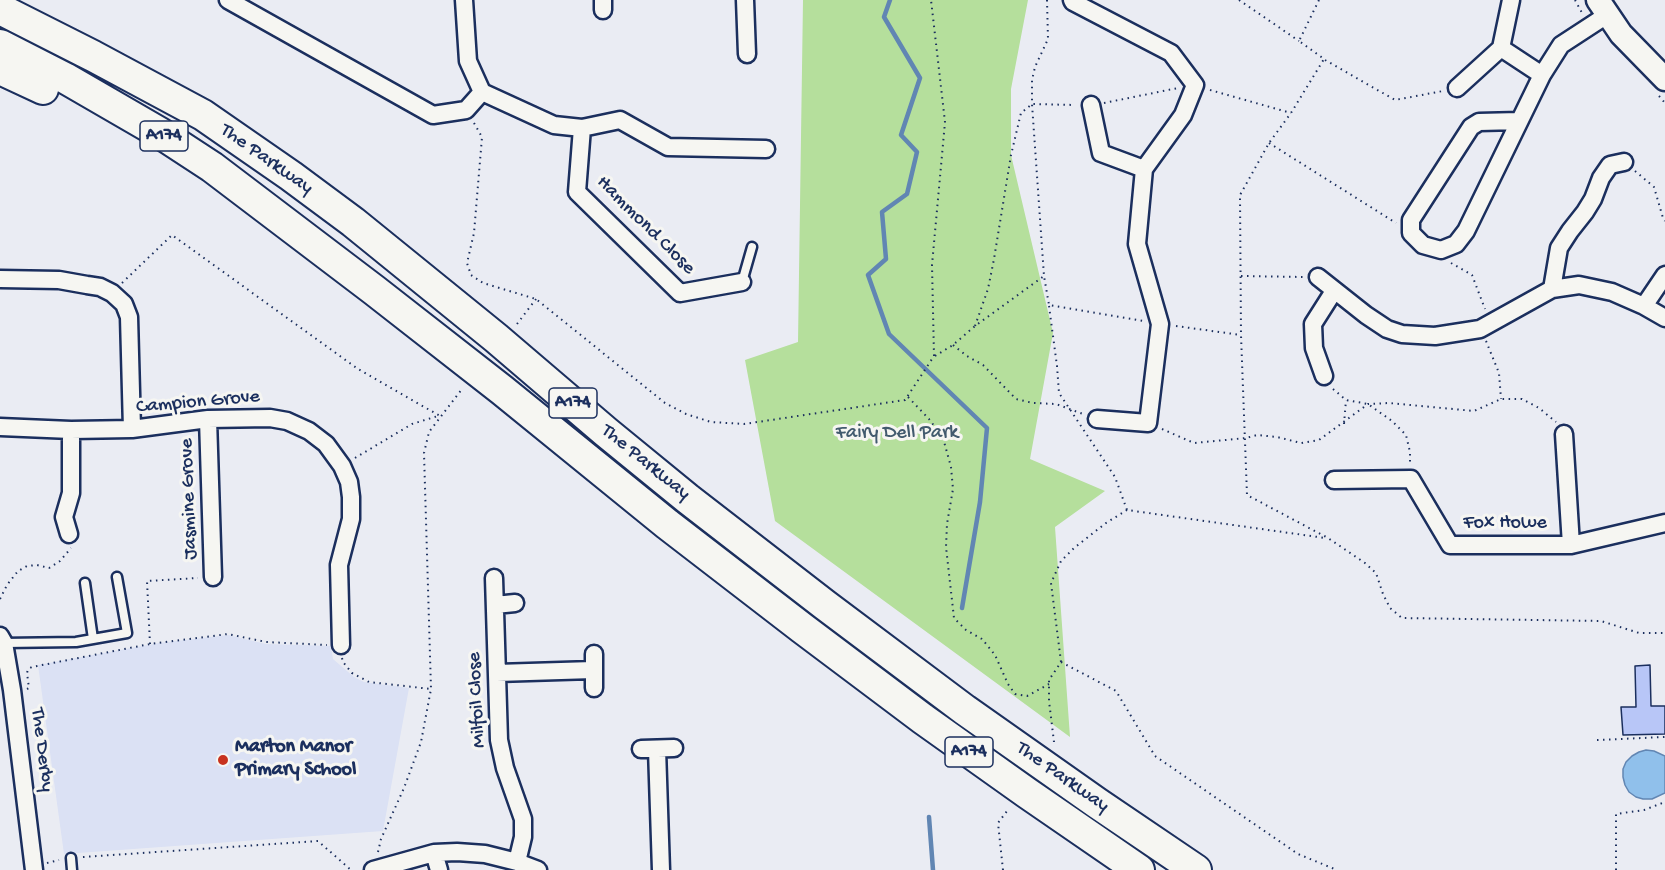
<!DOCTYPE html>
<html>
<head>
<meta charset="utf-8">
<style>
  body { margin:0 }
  canvas { display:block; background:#eaecf3 }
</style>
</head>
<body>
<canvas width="1665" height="870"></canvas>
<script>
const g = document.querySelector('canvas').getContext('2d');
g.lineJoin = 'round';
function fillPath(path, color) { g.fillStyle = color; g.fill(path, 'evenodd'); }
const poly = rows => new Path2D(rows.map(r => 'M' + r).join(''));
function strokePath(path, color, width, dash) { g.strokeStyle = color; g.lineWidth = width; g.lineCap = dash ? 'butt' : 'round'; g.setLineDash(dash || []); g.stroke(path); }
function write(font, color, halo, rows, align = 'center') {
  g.font = font + ' "Gochi Hand",sans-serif'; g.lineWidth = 6; g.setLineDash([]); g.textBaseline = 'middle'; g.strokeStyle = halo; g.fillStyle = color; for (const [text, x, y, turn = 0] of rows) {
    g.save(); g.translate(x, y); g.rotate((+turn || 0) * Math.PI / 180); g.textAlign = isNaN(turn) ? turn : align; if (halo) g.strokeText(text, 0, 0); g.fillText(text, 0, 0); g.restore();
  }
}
fillPath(poly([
  [228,635,266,644,331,646,333,659,354,677,364,682,409,688,383,831,64,854,38,665,159,643]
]), '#dbe1f4');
fillPath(poly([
  [803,0,1028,0,1011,89,1011,155,1053,333,1030,459,1105,491,1055,527,1070,737,775,521,745,360,798,342]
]), '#b5df9c');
const water = poly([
  [1646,750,1654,751,1665,756,1665,793,1652,799,1643,799,1636,797,1629,792,1625,785,1623,777,1623,769,1626,762,1632,756,1639,752,1646,750]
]);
fillPath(water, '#90c0eb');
strokePath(water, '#6186b3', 1.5);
strokePath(poly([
  [890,0,884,17,920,78,901,135,917,152,907,194,882,212,886,259,868,275,889,334,987,428,980,502,962,608],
  [929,817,933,870]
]), '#6186b3', 4.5);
const building = poly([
  [1650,665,1651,706,1665,706,1665,734,1623,735,1621,707,1636,707,1635,666,1650,665]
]);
fillPath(building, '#b8c6f7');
strokePath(building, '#1b2f5e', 1.5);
const lane = poly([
  [742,282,752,247],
  [85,583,93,639],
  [4,643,76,642,127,633,117,577],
  [71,858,72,870]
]);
const street = poly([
  [228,0,433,115,466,110,482,92],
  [464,0,468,61,482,92],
  [603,0,603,10],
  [745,0,747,54],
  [1072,0,1073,2,1171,53,1195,85,1183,115,1144,169,1137,244,1160,324,1148,423,1097,419],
  [1501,48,1511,0],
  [1457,88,1501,48,1542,75],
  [482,92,554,125,582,128,620,120,668,147,766,149],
  [1091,105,1101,153,1144,169],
  [1519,121,1479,122,1471,127,1411,220,1411,233,1423,245,1441,250,1456,244,1466,231,1542,75,1561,45,1607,15],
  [582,128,577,192,680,293,742,282],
  [1318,277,1366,315,1387,329,1402,334,1435,336,1480,329,1552,289,1579,285,1612,292,1644,306,1665,318],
  [0,279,59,280,87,285,100,287,112,293,124,304,129,317,132,429],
  [1552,289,1559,248,1570,231,1585,212,1593,199,1601,178,1610,165,1624,162],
  [1644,306,1665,275],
  [1324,376,1314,348,1313,324,1334,291],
  [208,419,213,577],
  [0,427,71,430,132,429,208,419,270,418,287,421,309,431,326,444,342,466,349,482,351,497,351,519,339,565,341,645],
  [1564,434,1571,545],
  [1334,480,1411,479,1450,545,1571,545,1665,523],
  [69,534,64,517,71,493,71,430],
  [494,578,499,740,505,768,523,819,523,837,517,862],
  [495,605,515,603],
  [0,636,4,643,12,690,34,870],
  [497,673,593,670],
  [594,688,594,654],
  [641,749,674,748],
  [657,749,661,870],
  [434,853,439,870],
  [373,870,434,853,457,852,485,854,517,862,538,870]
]);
const secondary = poly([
  [1598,0,1621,34,1665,79]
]);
const highway = poly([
  [0,9,93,56,203,115,291,176,353,222,496,338,606,432,688,499,825,605,965,710,1097,803,1196,870],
  [0,45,65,78,160,133,212,167,374,290,502,390,667,524,802,628,923,719,1027,793,1139,870],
  [0,69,43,89]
]);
strokePath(lane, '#1b2f5e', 13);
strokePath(street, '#1b2f5e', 21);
strokePath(secondary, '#1b2f5e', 27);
strokePath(highway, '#1b2f5e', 34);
strokePath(poly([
  [1047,0,1048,39,1035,67,1032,80,1032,104,1044,276,1049,305,1143,321],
  [1239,0,1299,41],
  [1319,0,1299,41,1324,59,1291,113,1269,143,1240,195,1241,335,1247,495,1328,538,1365,563,1376,573,1383,594,1390,608,1402,618,1601,621,1639,633,1665,633],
  [1575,0,1582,13],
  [1325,60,1395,100,1443,91],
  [1210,90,1291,113],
  [1659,96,1665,103],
  [1104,103,1178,88],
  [474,123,482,137,474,233,467,263,471,275,483,283,536,299,665,403,686,414,711,422,744,424,905,400,934,356,932,265,945,122,931,0],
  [1269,143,1396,223],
  [1635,171,1654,187,1663,218,1665,221],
  [1451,263,1472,275,1485,309],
  [1241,276,1304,277],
  [122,283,172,235,358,369,440,416],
  [1049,306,1057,366,1059,393,1115,477,1127,510,1325,538],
  [517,324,536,299],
  [975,326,988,289,994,259,1011,155,1021,113,1032,104,1075,105],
  [1176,326,1241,335],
  [1486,341,1499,373,1501,399],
  [953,345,967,356,983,365,1016,399,1033,403,1056,404,1083,414],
  [935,356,953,345,975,326,1044,276],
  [1333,389,1346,400,1368,404,1392,421,1406,435,1410,452,1410,464],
  [908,397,929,419,943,438,951,467,953,489,947,524,946,547,954,618,966,630,982,639,987,645,995,655,1008,684,1015,694,1027,696,1049,684],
  [1344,424,1346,400],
  [1162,429,1194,443,1246,438,1257,435,1277,437,1301,443,1319,440,1368,404,1389,403,1474,411,1501,399,1522,399,1539,408,1556,422],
  [355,458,412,424,438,416],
  [0,599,7,585,18,571,27,566,37,565,49,568,60,561,71,548],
  [150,644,147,581,198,578],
  [342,658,343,662,352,673,369,682,431,689],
  [1061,662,1116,691,1155,756,1298,854,1337,870],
  [27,689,29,688,27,673,28,669,32,667,150,644,228,634,266,642,327,645],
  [1597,740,1665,737],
  [1054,742,1049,701,1049,680,1061,662,1051,583,1061,561,1074,548,1106,523,1127,510],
  [378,852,381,839,404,788,421,742,431,689,424,453,429,432,462,389],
  [83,857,318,841,351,870],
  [47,863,59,860],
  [1003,870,998,823,1007,811],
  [1616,870,1616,814,1644,810,1665,802]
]), '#1b2f5e', 2, [1.5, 4.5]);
strokePath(lane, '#f6f6f2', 8);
strokePath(street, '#f6f6f2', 16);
strokePath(secondary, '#f6f6f2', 22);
strokePath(highway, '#f6f6f2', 30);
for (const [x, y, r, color] of [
  [223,760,6,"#c8321e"]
]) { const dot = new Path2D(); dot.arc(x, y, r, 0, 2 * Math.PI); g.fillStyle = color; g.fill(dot); strokePath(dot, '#f6f6f2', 2); }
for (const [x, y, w] of [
  [164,136,48],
  [573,403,48],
  [969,752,48]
]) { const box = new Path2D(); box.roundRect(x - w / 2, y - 15, w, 30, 4.5); g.fillStyle = '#f6f6f2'; g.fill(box); strokePath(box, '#1b2f5e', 1.5); }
write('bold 18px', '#1b2f5e', null, [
  ["A174",164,136],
  ["A174",573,403],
  ["A174",969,752]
]);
write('20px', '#1b2f5e', '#f6f6f2', [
  ["The Parkway",266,160,35],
  ["Hammond Close",645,226,45],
  ["Campion Grove",198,403,-5],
  ["The Parkway",645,463,39],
  ["Jasmine Grove",190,499,-92],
  ["Fox Howe",1505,524],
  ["Milfoil Close",478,700,-93],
  ["The Derby",41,750,83],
  ["The Parkway",1062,778,35]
]);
write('20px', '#425b6e', '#f6f6f2', [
  ["Fairy Dell Park",897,434]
]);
write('bold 20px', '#1b2f5e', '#f6f6f2', [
  ["Marton Manor",235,748],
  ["Primary School",235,771]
], 'left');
</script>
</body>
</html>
